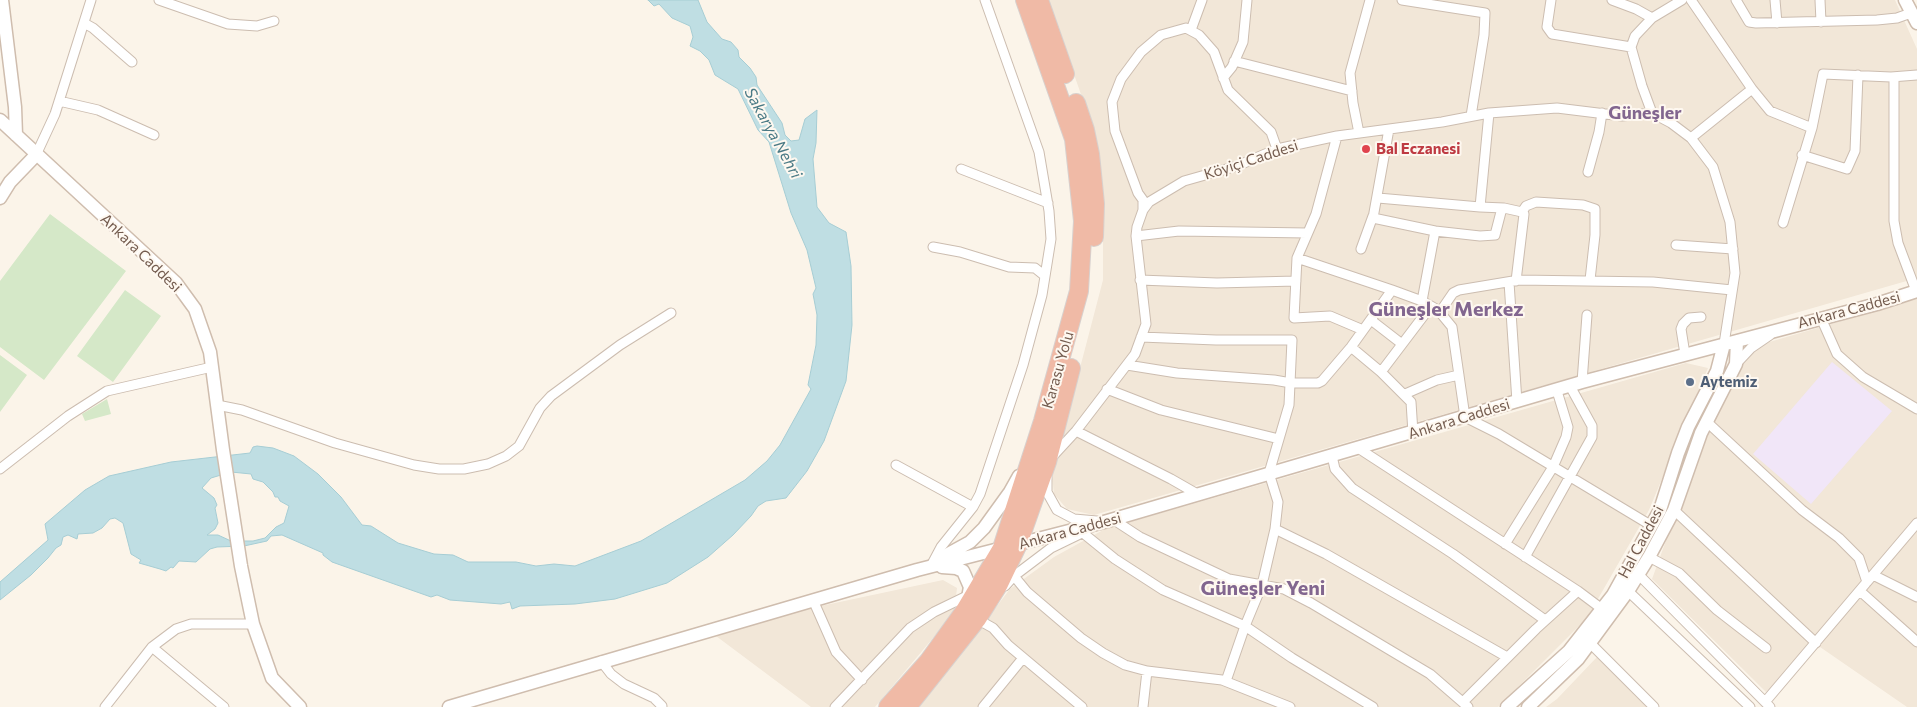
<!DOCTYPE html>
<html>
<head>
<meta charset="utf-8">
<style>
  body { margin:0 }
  canvas { display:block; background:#fbf4e9 }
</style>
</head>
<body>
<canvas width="1917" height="707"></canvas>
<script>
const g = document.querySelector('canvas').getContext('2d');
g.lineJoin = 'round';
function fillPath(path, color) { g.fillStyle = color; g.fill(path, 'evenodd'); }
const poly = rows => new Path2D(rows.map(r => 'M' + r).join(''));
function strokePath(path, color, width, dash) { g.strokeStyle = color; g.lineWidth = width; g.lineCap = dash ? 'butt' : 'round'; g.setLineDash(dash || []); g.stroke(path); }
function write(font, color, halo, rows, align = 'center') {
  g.font = font + ' Commissioner,sans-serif'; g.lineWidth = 4; g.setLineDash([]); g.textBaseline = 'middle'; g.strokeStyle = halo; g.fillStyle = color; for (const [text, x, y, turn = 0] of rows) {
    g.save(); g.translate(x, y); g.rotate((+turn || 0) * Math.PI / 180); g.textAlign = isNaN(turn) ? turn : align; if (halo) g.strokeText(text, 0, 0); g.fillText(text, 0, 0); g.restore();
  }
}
fillPath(poly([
  [1048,0,1895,0,1917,49,1917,278,1094,515,1067,509,1054,494,1052,475,1103,280,1103,216,1091,123],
  [1917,299,1917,707,1907,707,1820,647,1766,692,1652,579,1735,352],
  [1686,363,1708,368,1649,510,1587,618,1498,707,919,707,1010,589,1054,557,1105,529],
  [943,580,957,588,954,613,875,707,811,707,708,630],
  [1597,657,1649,707,1546,707,1557,699]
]), '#f2e7d8');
fillPath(poly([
  [1832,362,1892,411,1811,504,1753,454]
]), '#f1e6f8');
fillPath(poly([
  [50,214,126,271,44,380,0,347,0,281],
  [125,290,161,316,113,382,77,356],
  [0,355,27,375,0,412],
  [107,399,111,414,85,421,82,414]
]), '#d5e8c8');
const water = poly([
  [648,0,698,0,707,22,722,39,731,42,738,50,739,57,750,68,756,77,757,85,782,123,785,135,791,141,799,140,805,119,817,110,816,143,813,159,817,207,829,223,846,232,851,266,852,325,846,381,824,441,807,471,786,498,766,501,758,506,751,516,733,535,708,557,667,583,615,599,575,604,520,606,512,609,510,602,501,604,450,600,437,595,431,597,332,562,323,555,323,553,282,535,271,536,267,541,244,546,217,547,210,549,196,562,179,561,173,568,171,567,166,571,160,569,139,563,141,560,131,554,123,523,115,518,110,519,102,528,93,533,78,534,77,539,68,535,63,537,61,545,56,548,48,558,31,575,0,600,0,582,48,540,45,524,85,490,109,476,171,462,250,453,253,447,257,446,273,448,294,456,318,474,341,497,362,525,371,526,398,543,434,554,453,555,468,562,516,562,536,566,554,564,575,566,641,541,745,480,767,461,780,445,811,389,808,385,816,345,817,315,813,294,816,288,807,250,791,213,769,142,758,130,738,89,715,75,709,60,700,51,690,46,693,37,690,26,672,18,659,4,654,6,648,0],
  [231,472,251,474,253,479,263,482,273,492,275,497,278,497,280,501,289,506,284,523,276,527,265,538,253,541,231,541,218,535,207,535,215,529,218,523,215,508,217,505,214,498,202,488,211,478,231,472]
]);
fillPath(water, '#bfdee3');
strokePath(water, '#a6cdd4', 1);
const street = poly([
  [159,0,228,24,257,26,274,21],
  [1402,0,1485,13,1484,35,1471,116],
  [1551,0,1547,27,1552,34,1631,47],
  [1612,0,1636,9,1652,18],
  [1682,0,1652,18,1635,36,1631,47,1642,86,1652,113,1671,123,1691,138,1713,167,1730,222,1735,273,1724,344],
  [1736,0,1749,22,1756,23,1877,20,1897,18,1911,13],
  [1775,0,1777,23],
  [1820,0,1821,22],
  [84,23,93,28,132,62],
  [1191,30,1202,0],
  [1234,61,1352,91],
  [1894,77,1894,221,1898,243,1916,291],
  [1223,78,1232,67,1243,42,1247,0],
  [1752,89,1770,111,1812,128,1783,223],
  [59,101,98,110,154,135],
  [1489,113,1480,207,1504,208,1522,212,1524,214,1516,281],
  [1812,128,1823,74,1891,77,1917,75],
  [1389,129,1373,218,1435,231,1422,301,1392,290],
  [1359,133,1353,103,1350,73,1370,0],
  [1691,138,1752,89,1691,0],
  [36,155,55,114,91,0],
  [1802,155,1847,169,1855,151,1858,75],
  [961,169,1048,203],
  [1588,172,1599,132,1602,113],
  [1378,198,1480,207],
  [1143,210,1143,200,1138,193,1115,131,1112,102,1121,79,1141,52,1161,35,1186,28,1199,35,1214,52,1228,90,1271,132,1277,149],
  [1522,212,1526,206,1536,202,1583,205,1595,209,1595,235,1590,280],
  [1435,231,1480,236,1495,235,1502,208],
  [1136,236,1179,231,1307,233],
  [1676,245,1733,249],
  [933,247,960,252,1009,267,1035,268,1045,276],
  [1361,249,1373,216],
  [1297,258,1294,318,1330,316,1363,330],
  [1140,280,1217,283,1296,281],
  [1509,282,1517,402],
  [1422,301,1438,310,1452,327,1465,417,1499,434,1652,526],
  [1440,312,1453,293,1459,290,1519,280,1653,282,1732,290],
  [1821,318,1837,354,1863,377,1917,409],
  [1371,320,1402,344],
  [1141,337,1216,340,1292,340,1289,405,1269,473,1278,502,1275,529,1262,585,1245,626,1226,681],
  [1351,347,1381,372,1431,306],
  [1685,354,1681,329,1683,324,1689,318,1701,317],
  [1736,364,1751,348,1770,335],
  [1127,365,1177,373,1274,380,1291,383,1318,383,1322,381,1351,347,1392,290,1297,258,1316,214,1337,136],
  [1381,372,1411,402,1413,433],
  [1582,382,1587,315],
  [1107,389,1161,410,1279,439],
  [1405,394,1437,380,1459,375],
  [217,405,242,410,335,443,414,465,439,469,464,469,488,464,506,456,519,446,540,408,551,396,620,345,671,313],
  [1707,422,1802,510,1839,538,1859,558,1867,582],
  [1076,431,1171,479,1199,495],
  [1358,448,1578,591,1602,609],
  [1332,456,1335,469,1352,488,1453,554,1545,620],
  [1052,457,1076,431,1135,354,1146,324,1136,236,1137,227,1143,210,1149,202,1184,181,1237,166,1277,149,1337,136,1442,122,1489,113,1557,108,1622,116,1652,113],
  [896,465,973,507],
  [0,469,68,416,107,391,212,367],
  [1047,478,1047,492,1057,510,1074,519,1097,521],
  [1674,510,1816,643],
  [1114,520,1140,537,1229,579,1284,589,1311,603,1430,674,1468,707],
  [1275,529,1326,554,1507,657],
  [1083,533,1115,559,1163,590,1245,626,1292,658,1373,707],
  [1505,544,1553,467,1566,437,1568,427,1557,391],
  [1525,557,1592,437,1592,426,1570,386],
  [1649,557,1679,573,1717,610,1766,648],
  [933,562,941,547,973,507,980,494,1023,365,1042,295,1051,239,1049,211,1039,152,985,0],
  [1638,574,1770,707],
  [1873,575,1917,597],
  [1014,576,1027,592,1081,638,1103,653,1125,665,1147,671,1143,707],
  [1005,586,1014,576,1051,548,1086,531],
  [1628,591,1750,707],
  [1860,591,1917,642],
  [813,600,836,652,862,680],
  [978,617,977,619,993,628,1008,645,1082,707],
  [1590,643,1654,707],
  [152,647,224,707],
  [601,661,611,674,624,684,654,698,662,706],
  [1147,671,1222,680,1290,707],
  [1463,702,1536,629,1578,591],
  [1765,702,1917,523],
  [105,707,152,647,176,629,191,624,253,624],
  [835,707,910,628,934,612,969,595],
  [983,707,1023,658]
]);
const secondary = poly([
  [2,0,15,107,16,135],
  [1905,0,1917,23],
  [0,120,176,283,195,309,210,352,223,450,241,566,253,624,272,678,300,707],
  [0,198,10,182,36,155],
  [939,559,970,542,984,528,1010,492,1019,476],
  [942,567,956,568,963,571,970,587,967,603],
  [449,707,917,570,1104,522,1582,382,1877,304,1917,291],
  [1507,707,1569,651,1613,595,1660,510,1678,453,1688,427,1717,371,1724,344],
  [1528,707,1578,659,1628,591,1649,557,1674,510,1701,433,1736,364,1737,341]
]);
const highway = poly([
  [1039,0,1065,74],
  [1076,103,1085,130,1090,154,1095,204,1094,237],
  [888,707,928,662,964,612,1002,548,1043,421,1079,291,1083,221,1074,139,1025,0],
  [907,707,977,619,999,584,1018,544,1047,462,1071,368]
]);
strokePath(street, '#ccbdb0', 11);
strokePath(secondary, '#cfbdae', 15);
strokePath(highway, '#d8d1ce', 20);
strokePath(street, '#fff', 9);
strokePath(secondary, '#fff', 12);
strokePath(highway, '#f0baa6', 18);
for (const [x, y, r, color] of [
  [1366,149,5,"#e0444e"],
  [1690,382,5,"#5c6f8a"]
]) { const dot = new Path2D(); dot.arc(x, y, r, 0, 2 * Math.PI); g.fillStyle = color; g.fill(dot); strokePath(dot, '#fef8f0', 2); }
write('bold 15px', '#be3a42', '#fef8f0', [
  ["Bal Eczanesi",1376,149]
], 'left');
write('15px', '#745c4f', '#fef8f0', [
  ["Köyiçi Caddesi",1251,160,-18],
  ["Ankara Caddesi",141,253,44],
  ["Ankara Caddesi",1849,310,-15],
  ["Karasu Yolu",1058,370,-74],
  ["Ankara Caddesi",1459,419,-17],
  ["Ankara Caddesi",1070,531,-15],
  ["Hal Caddesi",1641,542,-62]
]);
write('bold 15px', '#4e5e75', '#fef8f0', [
  ["Aytemiz",1700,382]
], 'left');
write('italic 16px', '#4a7a85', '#fef8f0', [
  ["Sakarya Nehri",773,133,61]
]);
write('bold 18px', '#82668f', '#fef8f0', [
  ["Güneşler",1645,113]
]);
write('bold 20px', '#82668f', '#fef8f0', [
  ["Güneşler Merkez",1446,309],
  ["Güneşler Yeni",1263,588]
]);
</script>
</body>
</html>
